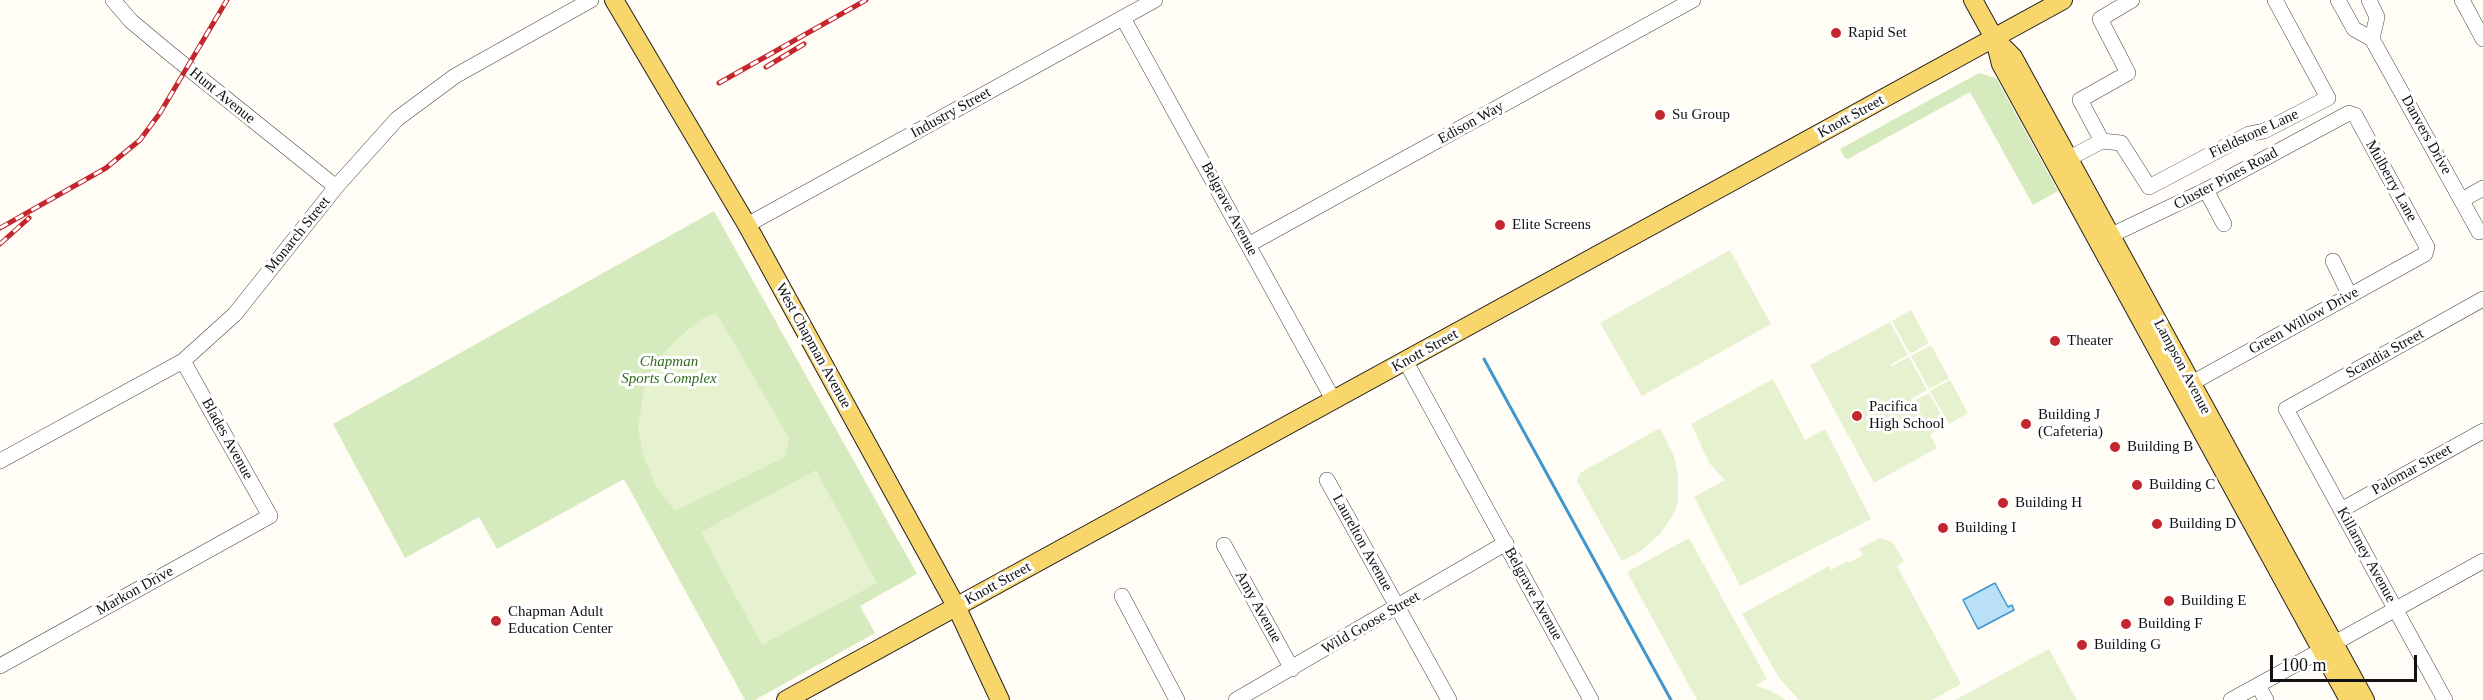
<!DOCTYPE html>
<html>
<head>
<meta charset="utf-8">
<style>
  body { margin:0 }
  #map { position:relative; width:2483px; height:700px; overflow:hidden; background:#fffdf5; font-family:"Times New Roman",serif }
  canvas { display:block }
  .scale { position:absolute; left:2270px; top:655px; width:147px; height:27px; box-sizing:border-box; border:3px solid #111; border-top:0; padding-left:8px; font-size:18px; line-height:21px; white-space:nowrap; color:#111; -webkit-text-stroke:4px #fff; paint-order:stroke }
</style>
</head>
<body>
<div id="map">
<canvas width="2483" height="700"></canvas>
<div class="scale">100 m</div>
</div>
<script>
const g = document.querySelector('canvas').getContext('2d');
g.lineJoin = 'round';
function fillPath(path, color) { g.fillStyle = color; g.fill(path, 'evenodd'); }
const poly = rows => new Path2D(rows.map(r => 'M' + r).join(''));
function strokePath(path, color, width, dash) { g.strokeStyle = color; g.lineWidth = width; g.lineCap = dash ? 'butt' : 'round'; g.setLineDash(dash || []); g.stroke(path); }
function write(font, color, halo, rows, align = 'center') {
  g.font = font + ' "Times New Roman",serif'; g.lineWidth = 6; g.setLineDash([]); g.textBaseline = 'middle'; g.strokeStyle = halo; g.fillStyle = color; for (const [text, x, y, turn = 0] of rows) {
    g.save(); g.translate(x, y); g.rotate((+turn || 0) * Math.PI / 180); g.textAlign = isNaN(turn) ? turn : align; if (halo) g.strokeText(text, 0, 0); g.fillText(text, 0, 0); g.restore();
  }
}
fillPath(poly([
  [1979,73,1996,78,2058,191,2033,205,1970,92,1848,159,1845,158,1840,149],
  [714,211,917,574,860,606,875,633,755,700,745,700,624,479,497,549,479,517,405,558,333,424]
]), '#d5ebbd');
fillPath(poly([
  [1730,250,1771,324,1642,396,1600,323],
  [1911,310,1929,343,1910,354,1892,321],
  [716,312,789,438,785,457,675,511,656,486,643,455,638,428,644,390,662,356,676,340,700,320],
  [1890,322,1908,355,1891,364,1892,366,1909,357,1927,390,1911,399,1912,402,1929,393,1947,425,1930,435,1937,448,1874,483,1810,365],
  [1931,345,1949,378,1929,389,1911,356],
  [1773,379,1805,440,1825,429,1871,519,1740,586,1694,497,1725,480,1710,464,1691,424],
  [1950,380,1968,413,1949,424,1930,391],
  [1660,428,1675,459,1678,475,1678,503,1673,515,1660,534,1641,551,1622,561,1577,481,1580,473],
  [816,470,877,583,762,645,701,532],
  [1689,538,1767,679,1756,685,1771,691,1786,700,1697,700,1627,572],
  [1880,538,1892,542,1904,561,1897,566,1961,684,1932,700,1799,700,1780,679,1742,614,1829,566,1831,570,1847,561,1848,563,1863,555,1859,549],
  [2049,649,2077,700,1955,700]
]), '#e6f2cf');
const water = poly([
  [1995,583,2008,607,2012,605,2014,610,1978,629,1963,600,1995,583]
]);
fillPath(water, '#b9e0f7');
strokePath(water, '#3f96cf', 1.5);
strokePath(poly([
  [1484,359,1671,700]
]), '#3f96cf', 3);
const minor = poly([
  [113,0,131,21,168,52,336,187],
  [2338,0,2354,29,2372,39,2479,232],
  [2369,0,2377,17,2372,39],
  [2462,0,2483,39],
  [1123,18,1334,401],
  [2102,141,2080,100,2128,73,2100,19,2132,0],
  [2060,163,2102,141,2121,143,2149,187,2249,134,2264,131,2328,98,2275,0],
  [2206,190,2224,224],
  [2462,200,2483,188],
  [747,225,1155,0],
  [2101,240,2206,190,2349,113,2355,115,2427,247,2425,254,2181,389],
  [1248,245,1693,0],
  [2333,261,2350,296],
  [1406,362,1591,700],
  [0,461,183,361,235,314,336,187,397,119,455,76,591,0],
  [1327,480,1449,700],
  [2341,510,2483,431],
  [1224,545,1292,669],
  [1122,596,1177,700],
  [0,666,270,516,183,361],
  [2258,685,2266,700],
  [1236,700,1506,543],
  [2231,700,2483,561],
  [2445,700,2286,409,2483,299]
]);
const major = poly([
  [614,0,747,225,956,606,1000,700],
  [1973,0,1994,38,2013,57,2365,700],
  [1995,40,2001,64,2349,700],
  [786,700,2063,0]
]);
strokePath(minor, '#444', 16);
strokePath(major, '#222', 20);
strokePath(minor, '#fff', 15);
strokePath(major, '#f9d66b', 18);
const rail = poly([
  [766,67,804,44],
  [719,83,866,0],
  [0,228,106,168,140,140,160,113,227,0],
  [0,244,29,218]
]);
strokePath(rail, '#c4262e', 5);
strokePath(rail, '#fff', 3, [9]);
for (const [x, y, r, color] of [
  [1836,33,6,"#c4262e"],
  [1660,115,6,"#c4262e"],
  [1500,225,6,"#c4262e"],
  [2055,341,6,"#c4262e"],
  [1857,416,6,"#c4262e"],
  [2026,424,6,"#c4262e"],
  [2115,447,6,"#c4262e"],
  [2137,485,6,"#c4262e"],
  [2003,503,6,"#c4262e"],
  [2157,524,6,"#c4262e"],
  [1943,528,6,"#c4262e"],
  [2169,601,6,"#c4262e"],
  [496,621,6,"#c4262e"],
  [2126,624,6,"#c4262e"],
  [2082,645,6,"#c4262e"]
]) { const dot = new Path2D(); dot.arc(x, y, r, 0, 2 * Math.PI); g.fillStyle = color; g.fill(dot); strokePath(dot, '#fff', 2); }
write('15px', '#111', '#fff', [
  ["Rapid Set",1848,33],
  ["Su Group",1672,115],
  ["Elite Screens",1512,225],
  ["Theater",2067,341],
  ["Pacifica",1869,407],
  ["High School",1869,424],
  ["Building J",2038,415],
  ["(Cafeteria)",2038,432],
  ["Building B",2127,447],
  ["Building C",2149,485],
  ["Building H",2015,503],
  ["Building D",2169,524],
  ["Building I",1955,528],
  ["Building E",2181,601],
  ["Chapman Adult",508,612],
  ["Education Center",508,629],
  ["Building F",2138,624],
  ["Building G",2094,645]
], 'left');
write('15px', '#111', '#fff', [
  ["Hunt Avenue",222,96,39],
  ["Industry Street",951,113,-29],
  ["Knott Street",1851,117,-29],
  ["Edison Way",1471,123,-29],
  ["Fieldstone Lane",2254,134,-25],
  ["Danvers Drive",2426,135,61],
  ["Cluster Pines Road",2226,179,-28],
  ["Mulberry Lane",2391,181,61],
  ["Belgrave Avenue",1229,209,62],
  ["Monarch Street",298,235,-51],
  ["Green Willow Drive",2304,321,-29],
  ["West Chapman Avenue",813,346,61],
  ["Knott Street",1425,351,-29],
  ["Scandia Street",2385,354,-29],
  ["Lampson Avenue",2182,367,62],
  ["Blades Avenue",227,439,61],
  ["Palomar Street",2412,470,-29],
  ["Laurelton Avenue",1362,543,61],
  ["Killarney Avenue",2366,555,61],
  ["Knott Street",998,584,-29],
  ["Markon Drive",135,591,-29],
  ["Belgrave Avenue",1533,594,61],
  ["Amy Avenue",1258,607,61],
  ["Wild Goose Street",1371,623,-30]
]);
write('italic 15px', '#2f6b1f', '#fff', [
  ["Chapman",669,362],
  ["Sports Complex",669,379]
]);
</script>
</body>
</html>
